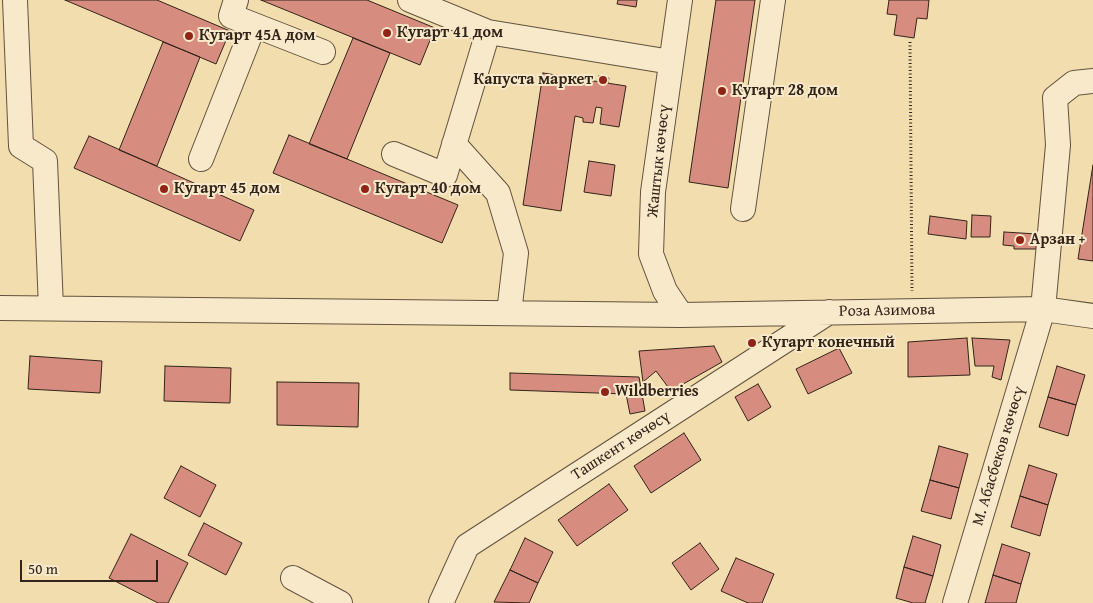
<!DOCTYPE html>
<html>
<head>
<meta charset="utf-8">
<style>
  body { margin:0 }
  #map { position:relative; width:1093px; height:603px; overflow:hidden; background:#f2ddae; font-family:"Gentium Book Plus",serif }
  canvas { display:block }
  .scale { position:absolute; left:20px; top:560px; width:138px; height:22px; box-sizing:border-box; border:2px solid #332419; border-top:0; padding-left:6px; font-size:15px; line-height:18px; white-space:nowrap; color:#332419; -webkit-text-stroke:4px #f7e9ca; paint-order:stroke }
</style>
</head>
<body>
<div id="map">
<canvas width="1093" height="603"></canvas>
<div class="scale">50 m</div>
</div>
<script>
const g = document.querySelector('canvas').getContext('2d');
g.lineJoin = 'round';
function fillPath(path, color) { g.fillStyle = color; g.fill(path, 'evenodd'); }
const poly = rows => new Path2D(rows.map(r => 'M' + r).join(''));
function strokePath(path, color, width, dash) { g.strokeStyle = color; g.lineWidth = width; g.lineCap = dash ? 'butt' : 'round'; g.setLineDash(dash || []); g.stroke(path); }
function write(font, color, halo, rows, align = 'center') {
  g.font = font + ' "Gentium Book Plus",serif'; g.lineWidth = 4; g.setLineDash([]); g.textBaseline = 'middle'; g.strokeStyle = halo; g.fillStyle = color; for (const [text, x, y, turn = 0] of rows) {
    g.save(); g.translate(x, y); g.rotate((+turn || 0) * Math.PI / 180); g.textAlign = isNaN(turn) ? turn : align; if (halo) g.strokeText(text, 0, 0); g.fillText(text, 0, 0); g.restore();
  }
}
const building = poly([
  [65,0,157,0,230,31,216,64,65,0],
  [261,0,367,0,435,28,420,65,261,0],
  [618,0,637,0,636,7,617,4,618,0],
  [716,0,755,0,728,188,689,182,716,0],
  [889,0,929,0,927,19,917,18,914,38,894,35,897,15,887,14,889,0],
  [353,38,390,53,347,159,309,144,353,38],
  [163,42,200,57,157,166,119,150,163,42],
  [543,73,626,86,619,127,600,124,602,108,596,107,593,123,583,122,583,118,575,116,561,211,523,205,543,73],
  [599,76,609,78,608,83,598,81,599,76],
  [289,135,458,205,442,243,273,173,289,135],
  [89,136,254,210,240,241,74,168,89,136],
  [589,161,615,165,611,196,584,192,589,161],
  [1093,165,1093,261,1078,259,1093,165],
  [972,215,991,216,990,237,971,237,972,215],
  [930,216,967,221,966,239,928,234,930,216],
  [1004,232,1037,234,1036,249,1014,249,1014,246,1003,245,1004,232],
  [967,338,970,375,908,377,908,342,967,338],
  [972,338,1010,340,1001,380,992,377,994,366,975,366,972,338],
  [714,346,722,362,671,391,656,371,643,382,639,351,714,346],
  [839,348,852,373,808,394,796,369,839,348],
  [30,356,102,361,100,393,28,389,30,356],
  [165,366,231,368,230,403,164,401,165,366],
  [1057,366,1085,375,1076,405,1048,397,1057,366],
  [510,373,639,377,645,411,630,414,626,394,510,390,510,373],
  [277,382,359,383,358,427,277,425,277,382],
  [758,384,771,407,748,421,735,397,758,384],
  [1048,397,1076,405,1068,436,1039,427,1048,397],
  [684,433,701,460,651,493,634,466,684,433],
  [939,446,968,454,959,488,930,480,939,446],
  [1029,465,1057,474,1048,505,1020,496,1029,465],
  [181,466,216,485,200,517,164,498,181,466],
  [930,480,959,488,951,519,921,511,930,480],
  [609,484,628,510,577,546,558,520,609,484],
  [1020,496,1048,505,1040,536,1011,527,1020,496],
  [204,523,242,543,226,575,188,555,204,523],
  [131,534,188,563,168,603,158,603,109,578,131,534],
  [913,536,941,545,933,576,904,567,913,536],
  [525,538,553,552,538,583,510,570,525,538],
  [700,543,719,569,691,590,672,563,700,543],
  [1002,544,1030,553,1021,584,993,575,1002,544],
  [736,558,774,574,762,603,748,603,721,591,736,558],
  [904,567,933,576,925,603,913,603,896,598,904,567],
  [510,570,538,583,529,603,494,602,510,570],
  [993,575,1021,584,1016,603,985,603,993,575]
]);
fillPath(building, '#d68d7f');
strokePath(building, '#332419', 1);
const minor = poly([
  [15,0,21,146,45,161,51,308],
  [236,0,231,16,323,52],
  [410,0,488,32,671,62],
  [680,0,653,192,651,254,665,291,681,315],
  [454,144,498,193,516,253,509,313],
  [394,154,445,175,488,32],
  [201,159,254,25],
  [743,209,773,0],
  [0,308,681,315,1043,309,1093,316],
  [293,578,340,603],
  [441,603,467,546,829,312],
  [955,603,1043,309,1058,145,1055,98,1074,83,1093,81]
]);
strokePath(minor, '#63523e', 26);
strokePath(poly([
  [910,42,912,291]
]), '#332419', 3, [1, 2.5]);
strokePath(minor, '#f7e9ca', 24);
for (const [x, y, r, color] of [
  [387,33,5,"#8f2418"],
  [189,36,5,"#8f2418"],
  [603,80,5,"#8f2418"],
  [722,91,5,"#8f2418"],
  [164,189,5,"#8f2418"],
  [365,189,5,"#8f2418"],
  [1020,240,5,"#8f2418"],
  [752,343,5,"#8f2418"],
  [605,392,5,"#8f2418"]
]) { const dot = new Path2D(); dot.arc(x, y, r, 0, 2 * Math.PI); g.fillStyle = color; g.fill(dot); strokePath(dot, '#f7e9ca', 2); }
write('bold 16px', '#332419', '#f7e9ca', [
  ["Кугарт 41 дом",397,33],
  ["Кугарт 45А дом",199,36],
  ["Капуста маркет",593,80,"right"],
  ["Кугарт 28 дом",732,91],
  ["Кугарт 45 дом",174,189],
  ["Кугарт 40 дом",375,189],
  ["Арзан +",1030,240],
  ["Кугарт конечный",762,343],
  ["Wildberries",615,392]
], 'left');
write('16px', '#332419', '#f7e9ca', [
  ["Жаштык көчөсү",659,161,-84],
  ["Роза Азимова",887,311,-1],
  ["Ташкент көчөсү",621,446,-33],
  ["М. Абасбеков көчөсү",999,456,-73]
]);
</script>
</body>
</html>
